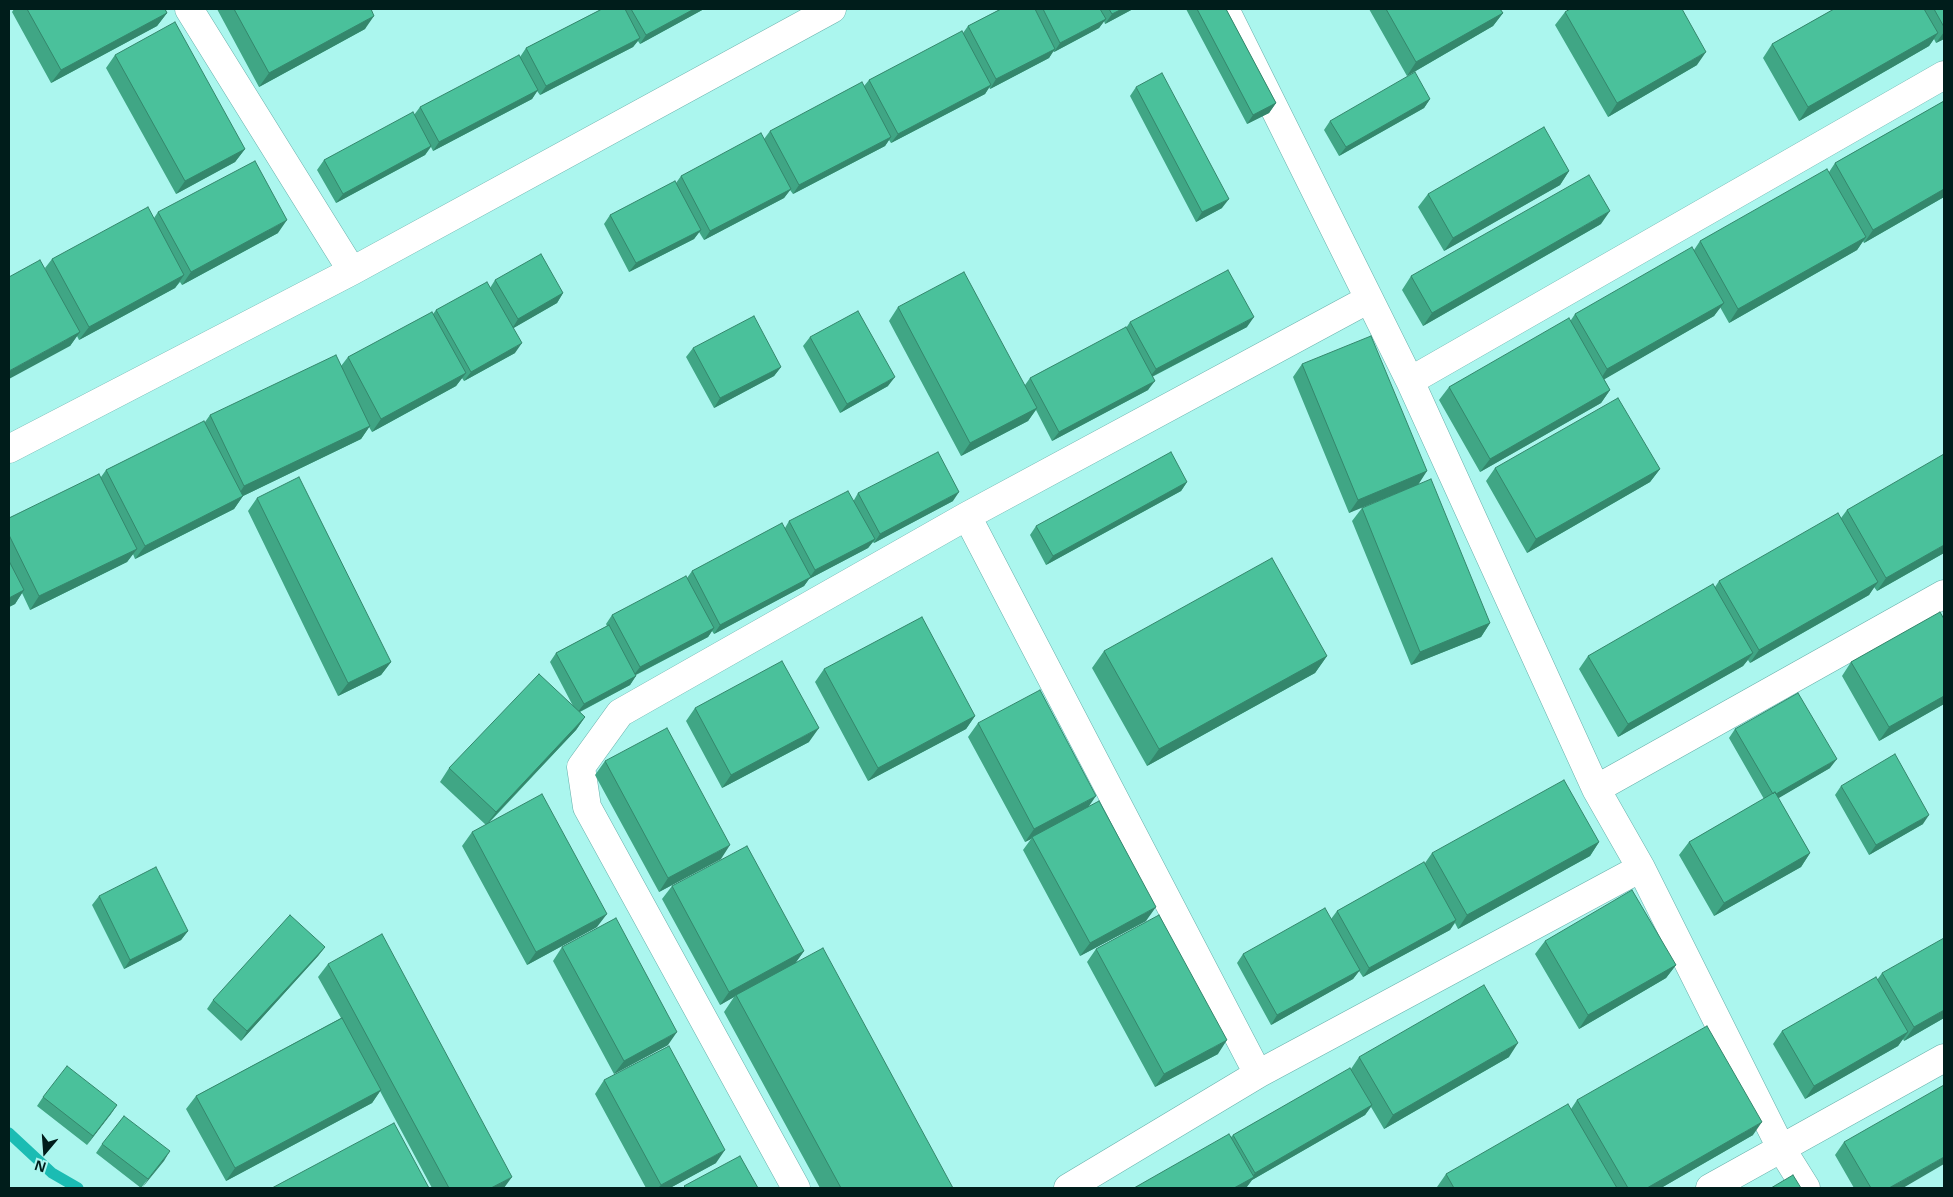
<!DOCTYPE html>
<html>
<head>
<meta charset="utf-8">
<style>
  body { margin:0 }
  #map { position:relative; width:1953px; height:1197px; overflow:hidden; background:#abf6ee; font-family:"Noto Sans",sans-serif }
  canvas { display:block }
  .frame { position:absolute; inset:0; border:10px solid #001d1b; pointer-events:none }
  .north { position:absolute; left:20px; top:1127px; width:50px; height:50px; -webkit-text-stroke:4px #abf6ee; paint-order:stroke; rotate:198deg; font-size:14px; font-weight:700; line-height:20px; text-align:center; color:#001d1b }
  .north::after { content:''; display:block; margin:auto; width:18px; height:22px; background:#001d1b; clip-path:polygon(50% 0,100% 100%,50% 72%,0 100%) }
</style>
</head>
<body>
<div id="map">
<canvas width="1953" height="1197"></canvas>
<div class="frame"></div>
<div class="north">N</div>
</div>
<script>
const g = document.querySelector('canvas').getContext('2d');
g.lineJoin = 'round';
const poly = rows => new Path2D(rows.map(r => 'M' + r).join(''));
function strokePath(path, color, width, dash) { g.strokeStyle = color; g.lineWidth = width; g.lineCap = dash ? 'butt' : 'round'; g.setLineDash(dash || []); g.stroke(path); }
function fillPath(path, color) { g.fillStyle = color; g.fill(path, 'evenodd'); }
strokePath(poly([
  [9,1133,52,1173,78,1188]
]), '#1bbcb3', 11);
const minor = poly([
  [189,9,352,271],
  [1225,9,1410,381,1596,789,1641,868,1781,1148,1806,1188],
  [1410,381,1944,75],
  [9,449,352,271,832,9],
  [967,516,1258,1074],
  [1596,789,1944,594],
  [796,1188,587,807,581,767,620,713,967,516,1369,299],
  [1068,1188,1258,1074,1641,868],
  [1710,1188,1944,1058]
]);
strokePath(minor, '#67b0aa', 29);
strokePath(minor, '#fff', 28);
fillPath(poly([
  [14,9,165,9,167,13,157,26,51,83,12,12],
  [217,9,371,9,365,29,259,87],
  [602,9,704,9,640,44,638,41,633,47,540,95,537,91,532,99,433,151,431,147,425,155,336,203,317,170,324,160,414,115,420,107,520,57,526,48],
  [1001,9,1133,9,1105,24,1104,21,1099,28,1054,52,1053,51,1049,58,990,89,989,87,985,94,891,143,889,140,885,146,793,194,790,190,784,198,704,240,699,232,694,239,629,272,604,224,610,215,676,183,681,176,764,139,770,131,864,86,869,80,963,33,968,26],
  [1186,9,1226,9,1276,103,1269,113,1247,124],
  [1369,9,1500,9,1503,13,1493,26,1407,76],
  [1834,9,1944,9,1944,39,1936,43,1934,39,1929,46,1799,121,1763,58,1772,44],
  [1565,12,1697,65,1608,117,1555,25],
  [115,55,245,149,235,162,176,194,106,68],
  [1136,87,1222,208,1196,222,1130,96],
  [1430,99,1424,108,1339,156,1324,130,1330,121],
  [1944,101,1944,197,1864,243,1863,241,1857,250,1729,323,1720,307,1714,316,1604,379,1610,390,1601,403,1480,472,1439,400,1449,387,1571,320,1575,314,1694,250,1700,241,1829,172,1835,163],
  [1569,171,1560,185,1444,251,1418,207,1428,194],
  [158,212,278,233,182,285,180,282,175,288,79,340,77,336,70,346,45,268,52,259,154,218],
  [1601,224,1423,326,1402,290,1411,276],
  [495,280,563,293,557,303,513,328,515,353,464,381,462,378,456,386,372,432,369,427,361,439,243,496,234,509,135,559,133,554,127,562,30,610,22,593,15,604,9,607,9,518,101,477,106,470,205,422,210,415,341,366,348,357,433,314,436,310,490,288],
  [898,307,1025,385,1030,378,1126,328,1130,322,1247,327,1152,377,1148,390,1052,441,1036,410,1028,421,961,456,889,321],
  [810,337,888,386,840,413,803,346],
  [693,348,781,367,774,376,714,408,686,357],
  [1302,364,1427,471,1349,513,1293,377],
  [1495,468,1660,469,1650,482,1527,553,1486,481],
  [1187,482,1181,491,1046,565,1030,535,1036,526],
  [858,493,953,501,874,543,873,542,868,548,809,579,804,586,714,634,712,631,708,637,636,675,630,685,580,712,585,717,576,730,488,824,597,927,527,965,462,846,472,832,486,825,440,782,449,768,573,706,550,662,556,653,607,626,606,624,612,615,687,578,692,571,785,528,789,521,854,500],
  [257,498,391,662,381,675,338,696,248,511],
  [1362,508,1490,623,1481,637,1411,665,1352,521],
  [1847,510,1944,553,1877,591,1874,587,1869,595,1750,663,1748,660,1743,666,1618,737,1579,669,1588,656,1715,587,1719,581,1841,518],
  [1944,616,1944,704,1879,741,1842,676,1851,662,1943,617],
  [1104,651,1327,656,1315,673,1147,766,1092,668],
  [824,669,975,716,966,729,868,781,815,682],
  [695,708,809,742,722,788,686,721],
  [978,723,1089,806,1146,921,1080,956,1023,850,1031,839,1025,842,968,737],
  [1735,729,1830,768,1778,798,1810,853,1801,867,1714,916,1679,855,1689,842,1764,799,1729,738],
  [605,761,721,859,659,892,595,775],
  [1841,786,1923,824,1869,855,1835,795],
  [1599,842,1590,856,1458,929,1455,923,1450,930,1363,977,1359,971,1353,979,1271,1025,1237,963,1243,954,1331,919,1337,911,1425,863,1432,853],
  [672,886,804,951,796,962,953,1188,820,1188,724,1012,734,997,720,1005,662,899],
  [99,896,188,931,181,940,124,969,92,905],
  [1545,941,1676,965,1666,978,1579,1029,1535,954],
  [325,947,318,956,241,1041,207,1009,213,1000],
  [562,947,668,1045,614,1074,553,961],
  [1096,949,1218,1054,1155,1087,1087,962],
  [328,964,504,1188,432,1188,380,1091,372,1103,226,1181,186,1109,196,1096,341,1018,318,977],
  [1882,973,1944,1018,1904,1041,1903,1039,1898,1046,1805,1099,1773,1044,1782,1031,1877,980],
  [1359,1057,1509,1057,1384,1129,1371,1107,1365,1115,1252,1180,1246,1188,1134,1188,1231,1137,1233,1135,1351,1069],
  [604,1080,716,1163,670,1188,646,1188,595,1094],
  [43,1097,117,1105,87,1145,37,1106],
  [1577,1100,1753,1135,1661,1188,1437,1188,1437,1187,1446,1174,1571,1109],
  [1844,1142,1903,1188,1854,1188,1835,1155],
  [102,1144,170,1151,141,1188,96,1153]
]), '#40a685');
fillPath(poly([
  [694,9,704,9,640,44,646,35],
  [1122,9,1133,9,1105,24,1112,14],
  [167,13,157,26,51,83,61,70],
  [1503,13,1493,26,1407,76,1416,62],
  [374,16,365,29,259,87,269,73],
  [1106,19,1099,28,1054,52,1060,43],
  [1944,32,1944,39,1936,43],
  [1938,33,1929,46,1799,121,1808,107],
  [640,38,633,47,540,95,546,86],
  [1055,49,1049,58,990,89,996,79],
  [1706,52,1697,65,1608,117,1617,103],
  [991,85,985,94,891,143,898,134],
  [538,90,532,99,433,151,439,142],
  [1430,99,1424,108,1339,156,1346,147],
  [1276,103,1269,113,1247,124,1253,115],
  [891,137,885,146,793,194,799,185],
  [431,146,425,155,336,203,343,194],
  [245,149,235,162,176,194,185,181],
  [1569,171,1560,185,1444,251,1453,238],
  [791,189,784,198,704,240,710,231],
  [1944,189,1944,197,1864,243,1873,230],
  [1229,199,1222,208,1196,222,1202,212],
  [1610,211,1601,224,1423,326,1432,313],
  [287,220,278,233,182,285,191,272],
  [701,230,694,239,629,272,636,263],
  [1866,237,1857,250,1729,323,1738,309],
  [184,275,175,288,79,340,89,327],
  [563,293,557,303,512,329,518,319],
  [1724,303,1714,316,1598,383,1607,369],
  [1254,317,1247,327,1149,378,1156,369],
  [80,332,70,346,9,379,9,371],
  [522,343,515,353,464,381,471,372],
  [781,367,774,376,714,408,720,398],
  [466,373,456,386,372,432,381,419],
  [895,377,888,386,840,413,847,404],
  [1155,381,1148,390,1052,441,1059,432],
  [1610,390,1601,403,1480,472,1490,459],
  [1037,408,1028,421,961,456,970,443],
  [370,426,361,439,243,496,234,509,135,559,145,546,235,500,244,486],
  [1660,469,1650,482,1527,553,1536,539],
  [1427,471,1418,485,1349,513,1358,500],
  [1187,482,1181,491,1046,565,1053,556],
  [959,492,953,501,874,543,880,534],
  [875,539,868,548,809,579,804,586,714,634,720,625,810,577,815,570],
  [1944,545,1944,553,1877,591,1886,578],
  [137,549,127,562,30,610,39,596],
  [1878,582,1869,595,1750,663,1759,650],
  [24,590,15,604,9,607,9,598],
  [1490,623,1481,637,1411,665,1420,652],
  [714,628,708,637,633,676,640,667],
  [1753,653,1743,666,1618,737,1628,724],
  [1327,656,1315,673,1147,766,1159,749],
  [391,662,381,675,338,696,348,683],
  [636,676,630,685,577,713,584,704],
  [1944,696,1944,704,1879,741,1889,727],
  [975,716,966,729,868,781,878,768],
  [585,717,576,730,486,825,496,812],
  [819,728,809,742,722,788,731,775],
  [1837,759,1830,768,1767,805,1774,795],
  [1096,796,1087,809,1032,837,1031,839,1025,842,1034,829],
  [1929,815,1923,824,1869,855,1876,845],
  [1599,842,1590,856,1458,929,1467,915],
  [730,845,721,859,659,892,668,878],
  [1810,853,1801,867,1714,916,1724,903],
  [1156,907,1146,921,1080,956,1090,943],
  [607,914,597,927,527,965,536,952],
  [1456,920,1450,930,1363,977,1369,968],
  [188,931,181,940,124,969,130,960],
  [325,947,318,956,241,1041,247,1031],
  [804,951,794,965,736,995,734,997,720,1005,729,992],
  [1676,965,1666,978,1579,1029,1588,1015],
  [1360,970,1353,979,1271,1025,1277,1015],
  [1944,1010,1944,1018,1904,1041,1914,1027],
  [677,1032,668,1045,614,1074,624,1061],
  [1908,1032,1898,1046,1805,1099,1814,1086],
  [1227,1040,1218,1054,1155,1087,1164,1074],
  [1518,1043,1509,1057,1384,1129,1393,1115],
  [381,1090,372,1103,226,1181,235,1168],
  [117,1105,111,1114,87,1145,93,1136],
  [1372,1105,1365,1115,1252,1180,1246,1188,1234,1188,1250,1179,1255,1173],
  [1762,1122,1753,1135,1661,1188,1647,1188],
  [725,1150,716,1163,670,1188,658,1188,661,1185],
  [170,1151,164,1161,142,1188,148,1179],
  [1944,1157,1944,1164,1903,1188,1889,1188],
  [512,1177,504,1188,491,1188]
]), '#34876c');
const building = poly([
  [27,9,165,9,167,13,61,70,27,9],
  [234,9,371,9,374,16,269,73,234,9],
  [602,9,625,9,640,38,546,86,526,48,602,9],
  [631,9,694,9,646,35,631,9],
  [1001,9,1035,9,1055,49,996,79,968,26,1001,9],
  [1043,9,1100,9,1106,19,1060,43,1043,9],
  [1109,9,1122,9,1112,14,1109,9],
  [1197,9,1226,9,1276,103,1253,115,1197,9],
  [1386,9,1500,9,1503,13,1416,62,1386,9],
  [1570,9,1682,9,1706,52,1617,103,1565,12,1570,9],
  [1834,9,1924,9,1938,33,1808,107,1772,44,1834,9],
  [1934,9,1944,9,1944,27,1934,9],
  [175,22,245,149,185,181,115,55,175,22],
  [962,31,991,85,898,134,869,80,962,31],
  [519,55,538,90,439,142,420,107,519,55],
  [1415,72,1430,99,1346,147,1330,121,1415,72],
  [1162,73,1229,199,1202,212,1136,87,1162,73],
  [862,82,891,137,799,185,770,131,862,82],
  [1944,101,1944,189,1873,230,1835,163,1944,101],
  [413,112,431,146,343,194,324,160,413,112],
  [1544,127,1569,171,1453,238,1428,194,1544,127],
  [761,133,791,189,710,231,681,176,761,133],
  [255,161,287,220,191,272,158,212,255,161],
  [1827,169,1866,237,1738,309,1700,241,1827,169],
  [1589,175,1610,211,1432,313,1411,276,1589,175],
  [675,181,701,230,636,263,610,215,675,181],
  [148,207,184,275,89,327,52,259,148,207],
  [1692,247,1724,303,1607,369,1575,314,1692,247],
  [541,254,563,293,518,319,495,280,541,254],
  [40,260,80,332,9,371,9,277,40,260],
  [1228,270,1254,317,1156,369,1130,322,1228,270],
  [964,272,1037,408,970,443,898,307,964,272],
  [487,282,522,343,471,372,436,310,487,282],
  [858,311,895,377,847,404,810,337,858,311],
  [432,312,466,373,381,419,348,357,432,312],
  [754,316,781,367,720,398,693,348,754,316],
  [1569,318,1610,390,1490,459,1449,387,1569,318],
  [1126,327,1155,381,1059,432,1030,378,1126,327],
  [1371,336,1427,471,1358,500,1302,364,1371,336],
  [336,355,370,426,244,486,210,415,336,355],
  [1618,398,1660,469,1536,539,1495,468,1618,398],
  [204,421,243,496,145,546,106,470,204,421],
  [938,452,959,492,880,534,858,493,938,452],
  [1171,452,1187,482,1053,556,1036,526,1171,452],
  [1944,454,1944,545,1886,578,1847,510,1944,454],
  [99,474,137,549,39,596,9,535,9,518,99,474],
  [299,477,391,662,348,683,257,498,299,477],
  [1431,479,1490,623,1420,652,1362,508,1431,479],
  [848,491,875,539,815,570,789,521,848,491],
  [1838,513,1878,582,1759,650,1719,581,1838,513],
  [782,523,811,577,720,625,692,571,782,523],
  [1272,558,1327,656,1159,749,1104,651,1272,558],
  [9,561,24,590,9,598,9,561],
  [686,576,714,628,640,667,612,615,686,576],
  [1713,584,1753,653,1628,724,1588,656,1713,584],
  [1940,612,1944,619,1944,696,1889,727,1851,662,1940,612],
  [922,617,975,716,878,768,824,669,922,617],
  [609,625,636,676,584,704,556,653,609,625],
  [782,661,819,728,731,775,695,708,782,661],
  [539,674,585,717,496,812,449,768,539,674],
  [1040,690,1096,796,1034,829,978,723,1040,690],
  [1798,693,1837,759,1776,794,1775,792,1773,794,1735,729,1798,693],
  [667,728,730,845,668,878,605,761,667,728],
  [1895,754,1929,815,1876,845,1841,786,1895,754],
  [1564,780,1599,842,1467,915,1432,853,1564,780],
  [1775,792,1810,853,1724,903,1689,842,1775,792],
  [542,794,607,914,536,952,472,832,542,794],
  [1099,801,1156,907,1090,943,1032,837,1099,801],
  [747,846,804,951,729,992,672,886,747,846],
  [1424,862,1456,920,1369,968,1337,911,1424,862],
  [156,867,188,931,130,960,99,896,156,867],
  [1632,890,1676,965,1588,1015,1545,941,1632,890],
  [1325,908,1360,970,1277,1015,1243,954,1325,908],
  [290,915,325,947,247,1031,213,1000,290,915],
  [1159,915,1227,1040,1164,1074,1096,949,1159,915],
  [616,918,677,1032,624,1061,562,947,616,918],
  [382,934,512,1177,491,1188,449,1188,328,964,382,934],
  [1944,938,1944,1010,1914,1027,1882,973,1944,938],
  [823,948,953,1188,841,1188,736,995,823,948],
  [1876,977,1908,1032,1814,1086,1782,1031,1876,977],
  [1484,985,1518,1043,1393,1115,1359,1057,1484,985],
  [342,1018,381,1090,235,1168,196,1096,342,1018],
  [1707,1026,1762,1122,1647,1188,1628,1188,1577,1100,1707,1026],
  [669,1046,725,1150,661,1185,604,1080,669,1046],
  [67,1066,117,1105,93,1136,43,1097,67,1066],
  [1350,1068,1372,1105,1255,1173,1233,1135,1350,1068],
  [1944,1085,1944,1157,1889,1188,1871,1188,1844,1142,1944,1085],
  [1568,1104,1617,1188,1454,1188,1446,1174,1568,1104],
  [124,1116,170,1151,148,1179,102,1144,124,1116],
  [394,1123,429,1188,272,1188,394,1123],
  [1229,1134,1254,1177,1234,1188,1134,1188,1229,1134],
  [740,1156,758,1188,686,1188,684,1186,740,1156],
  [1793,1175,1801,1188,1771,1188,1793,1175]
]);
fillPath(building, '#4ac19b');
strokePath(building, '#34876c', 1);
</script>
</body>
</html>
